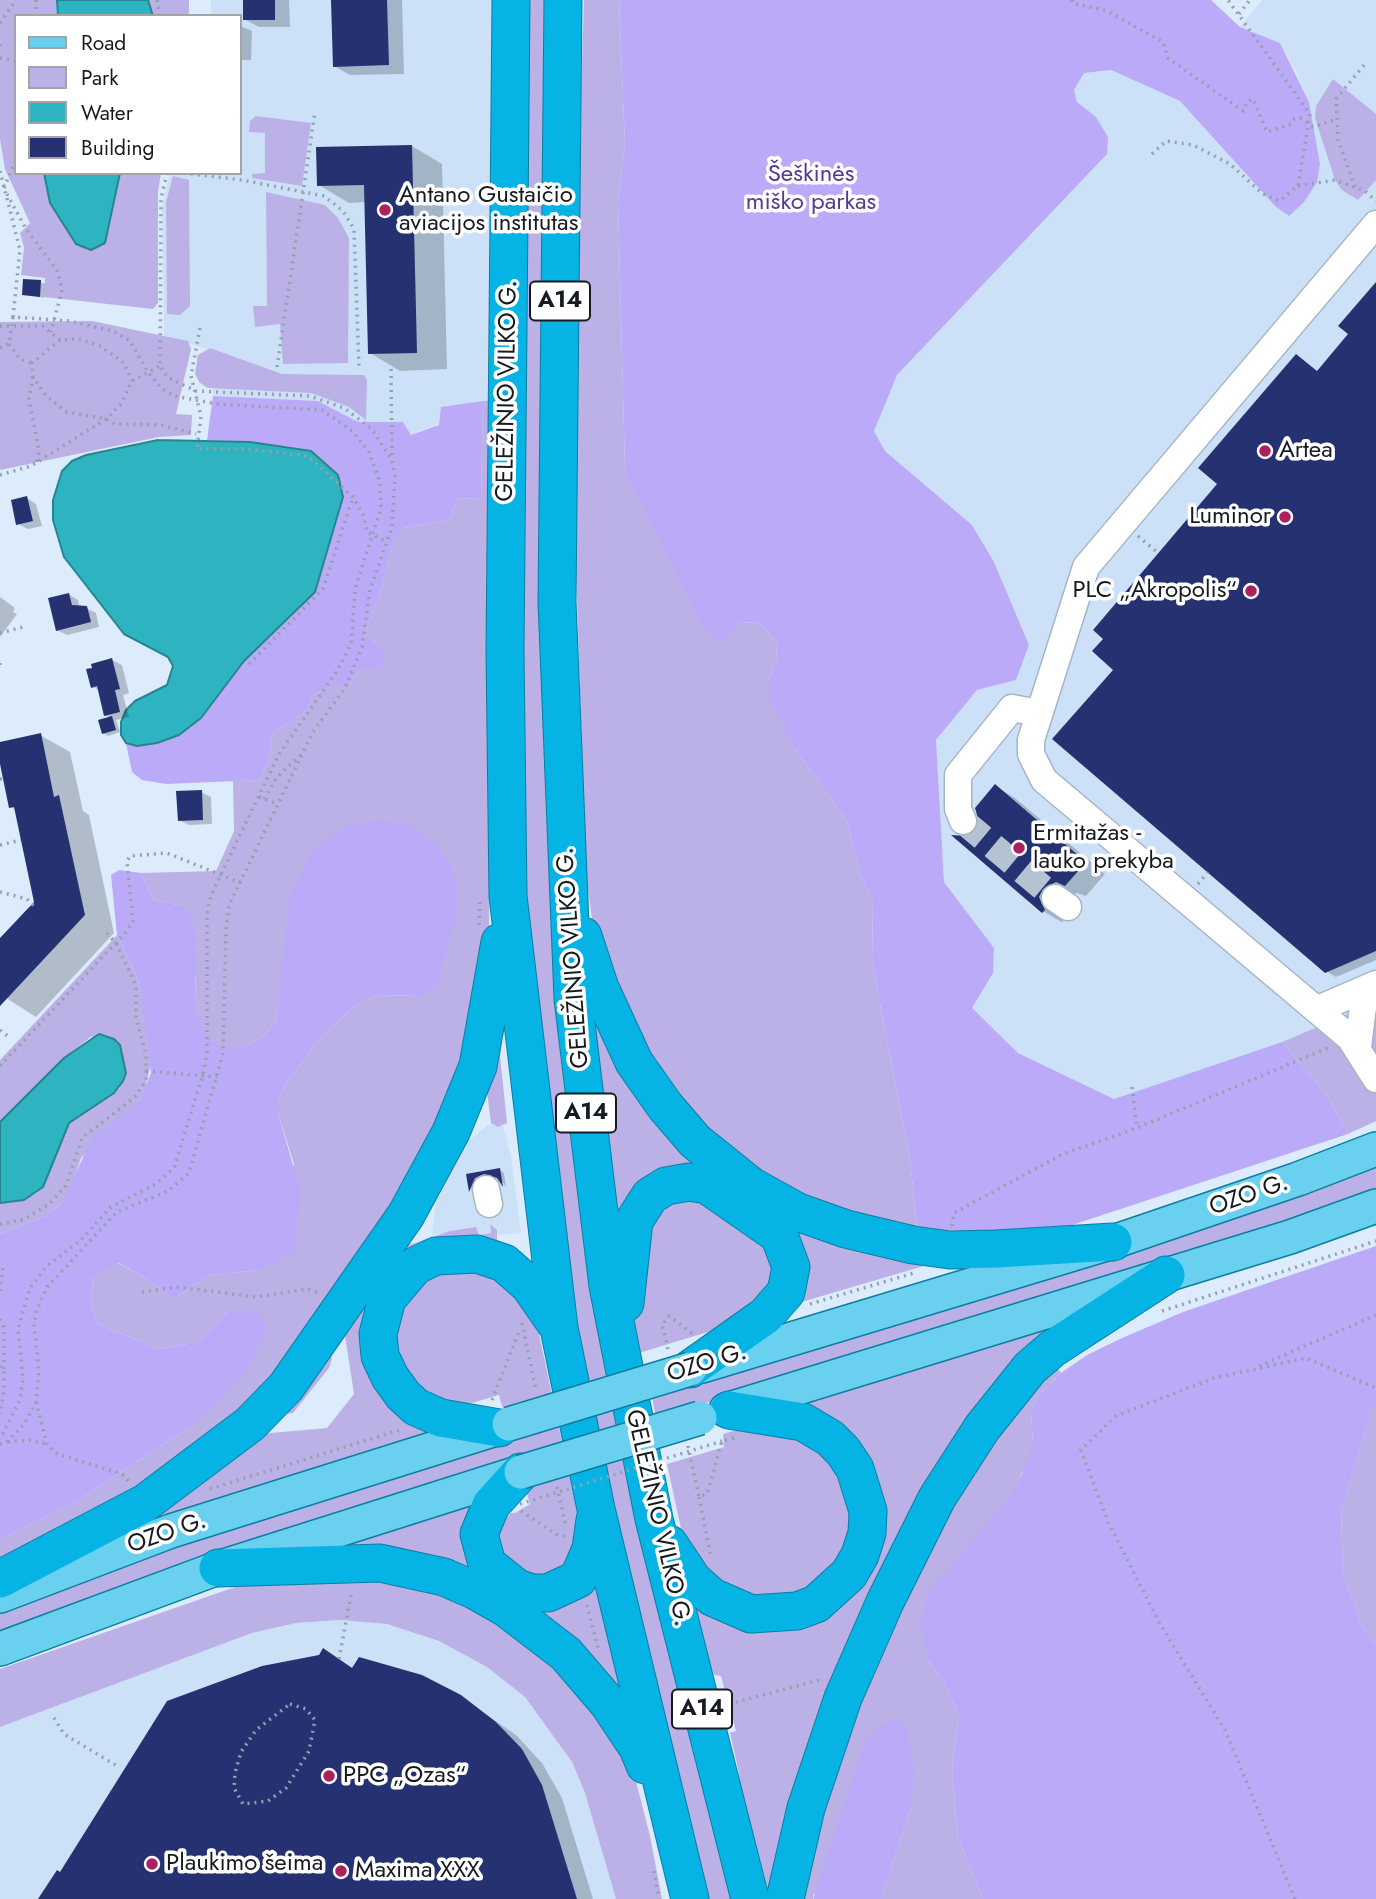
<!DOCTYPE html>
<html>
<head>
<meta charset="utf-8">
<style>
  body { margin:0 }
  #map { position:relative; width:1376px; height:1899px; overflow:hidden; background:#dcecfd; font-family:Jost,sans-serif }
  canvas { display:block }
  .legend { position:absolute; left:14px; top:14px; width:228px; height:161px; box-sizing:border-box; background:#fff; border:2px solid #a2a4a6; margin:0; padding:9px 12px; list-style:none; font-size:21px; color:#161b21 }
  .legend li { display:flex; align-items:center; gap:14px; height:35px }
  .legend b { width:35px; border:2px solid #a2a4a6 }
</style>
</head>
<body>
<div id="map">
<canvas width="1376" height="1899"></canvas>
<ul class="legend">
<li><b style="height:9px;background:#69d1ef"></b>Road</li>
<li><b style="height:19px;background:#bbb1e7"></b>Park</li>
<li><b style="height:19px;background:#2eb3c0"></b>Water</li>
<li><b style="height:19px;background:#253170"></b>Building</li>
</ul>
</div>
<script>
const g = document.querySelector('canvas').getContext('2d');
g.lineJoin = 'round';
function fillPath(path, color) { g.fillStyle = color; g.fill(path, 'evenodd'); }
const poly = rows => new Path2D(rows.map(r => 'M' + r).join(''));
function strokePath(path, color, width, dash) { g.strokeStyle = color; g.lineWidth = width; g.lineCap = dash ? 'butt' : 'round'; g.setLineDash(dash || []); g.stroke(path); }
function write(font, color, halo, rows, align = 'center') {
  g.font = font + ' Jost,sans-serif'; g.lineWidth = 7; g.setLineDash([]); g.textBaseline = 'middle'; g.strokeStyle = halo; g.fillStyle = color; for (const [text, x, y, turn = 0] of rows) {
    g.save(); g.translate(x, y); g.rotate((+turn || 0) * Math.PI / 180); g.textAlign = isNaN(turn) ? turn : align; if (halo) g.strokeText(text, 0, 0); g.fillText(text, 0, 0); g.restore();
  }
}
fillPath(poly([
  [211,0,497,0,497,400,411,435,403,422,358,422,318,401,213,396,210,350,164,336,162,206,170,173,240,173,240,16,211,16],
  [1262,0,1376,0,1376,1002,1282,1042,1114,1099,1018,1053,971,1008,993,973,994,948,944,882,936,740,977,690,1016,680,1029,645,994,562,972,525,885,451,874,431,876,422,897,375,1107,154,1096,117,1077,102,1074,90,1084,73,1111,70,1180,101,1275,206,1289,216,1320,164,1309,102,1295,69,1280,43,1240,27],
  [491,1123,503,1126,511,1156,521,1233,498,1235,490,1225,491,1233,479,1235,476,1227,432,1235,436,1202,467,1142],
  [340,1620,387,1624,439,1641,487,1667,525,1697,572,1762,585,1793,616,1899,0,1899,0,1727,252,1633,296,1623]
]), '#cce1f8');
fillPath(poly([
  [0,0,57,0,58,16,16,16,16,173,44,173,50,203,76,244,105,243,120,173,161,173,158,191,158,303,153,309,44,297,45,278,21,275,24,248,20,233,30,223,5,169,0,139],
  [148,0,189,0,189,16,153,16],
  [523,0,547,0,557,947,737,1899,705,1899,579,1372,525,950,514,618],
  [584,0,619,0,625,145,618,201,625,469,737,623,758,622,776,641,777,660,768,681,796,750,847,821,860,874,873,901,872,962,910,1159,917,1228,877,1231,755,1177,668,1093,595,940,586,876,571,416],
  [1333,79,1376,114,1376,180,1358,200,1342,190,1335,180,1315,118,1316,106],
  [256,116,311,123,302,186,252,178,252,174,265,173,265,133,249,132,250,121],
  [173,176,189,180,190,306,180,315,167,314,166,202],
  [266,192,325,205,338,218,349,238,348,363,283,364,280,324,255,327,253,306,267,306],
  [92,321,188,341,191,349,176,414,192,415,191,435,159,437,0,470,0,322],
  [210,348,282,374,364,375,367,380,366,420,349,407,311,393,208,388,200,383,195,374,198,355],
  [497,400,489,926,485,971,469,1051,417,1173,245,1420,0,1571,0,1539,81,1498,190,1427,228,1311,199,1342,159,1349,98,1324,91,1302,93,1274,118,1263,144,1277,173,1299,210,1275,260,1270,294,1164,278,1113,278,1099,285,1085,322,1036,358,1003,376,995,422,996,282,984,277,1019,263,1037,245,1046,220,1046,205,1034,196,1009,196,980,182,906,154,900,141,873,216,871,234,831,233,781,259,780,270,758,271,735,306,711,314,696,330,685,349,685,361,669,376,669,381,648,365,634,383,584,395,537,404,528,450,519,457,498,481,499,483,401],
  [117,935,136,974,142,996,152,1059,145,1089,140,1100,81,1158,70,1191,62,1203,46,1216,0,1234,0,1203,15,1202,37,1193,69,1123,120,1088,92,1036,64,1058,0,1122,0,1060],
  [583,980,720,1179,684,1171,620,1277],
  [1376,1002,1376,1121,1348,1134,1327,1095,1282,1042],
  [502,1036,500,1056,507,1123,498,1127,491,1123,486,1084],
  [1376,1166,1376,1190,1347,1202,773,1384,656,1417,652,1397],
  [712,1197,782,1264,757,1305,711,1331,639,1353,632,1312,653,1204],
  [490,1224,497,1230,497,1240,493,1243,473,1241,369,1319,442,1432,71,1548,248,1435,327,1428,354,1394,343,1323,397,1249,450,1231,476,1227,479,1235,491,1233],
  [806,1229,934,1263,788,1306,788,1234],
  [493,1266,535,1315,580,1527,579,1561,535,1584,492,1549,501,1523,511,1513,515,1513,530,1504,517,1462,0,1636,0,1612,148,1553,511,1437,499,1395,472,1403,444,1406,427,1402,392,1361,391,1315,419,1276],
  [1087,1312,980,1418,776,1899,763,1899,743,1824,739,1773,730,1733,736,1731,721,1676,714,1675,704,1652,687,1594,814,1615,877,1492,769,1410],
  [329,1343,332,1359,329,1368,293,1413,265,1417],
  [1050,1358,1061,1373,1037,1397,1031,1414,1033,1441,1030,1457,928,1660,944,1682,959,1716,952,1771,958,1837,983,1899,881,1899,911,1807,813,1895,813,1899,797,1899,833,1761,945,1510],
  [1376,1406,1376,1645,1362,1626,1343,1572,1341,1512,1372,1408],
  [754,1425,805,1431,852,1478,853,1543,805,1598,741,1602,685,1547,667,1464,724,1447,723,1434],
  [488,1496,480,1506,523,1598,594,1564,633,1718,560,1630,317,1554],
  [405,1573,546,1645,631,1762,650,1836,662,1899,616,1899,585,1793,572,1762,525,1697,487,1667,439,1641,387,1624,340,1620,296,1623,252,1633,0,1727,0,1669,258,1579]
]), '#bbb1e7');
fillPath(poly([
  [619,0,1211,0,1240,27,1280,43,1309,102,1320,164,1317,182,1304,202,1289,216,1275,206,1180,101,1111,70,1084,73,1074,90,1077,102,1096,117,1108,137,1107,154,897,375,874,431,885,451,972,525,994,562,1029,645,1016,680,977,690,936,740,944,882,994,948,993,973,972,1008,1018,1053,1114,1099,1282,1042,1327,1095,1348,1134,1063,1228,1009,1234,917,1228,910,1159,872,962,873,901,860,874,847,821,796,750,770,702,768,681,777,660,776,641,758,622,737,623,722,642,712,638,696,614,625,469,618,201,625,145],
  [213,396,318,401,358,422,403,422,411,435,439,425,441,407,483,401,481,499,457,498,450,519,404,528,395,538,383,584,365,634,381,648,386,658,383,665,376,669,361,669,349,685,330,685,314,696,306,711,271,735,270,758,259,780,166,784,142,780,132,772,126,743,137,746,201,718,244,661,292,616,343,497,338,475,311,451,250,442,207,440],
  [379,820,408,825,438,846,451,868,458,890,458,912,436,988,422,996,376,995,358,1003,322,1036,285,1085,278,1099,278,1113,301,1193,295,1250,260,1270,210,1275,173,1299,144,1277,119,1263,93,1275,91,1302,98,1324,159,1349,199,1342,228,1311,258,1310,268,1329,249,1366,223,1397,190,1427,81,1498,0,1539,0,1234,46,1216,62,1203,92,1138,140,1100,151,1073,142,996,136,974,117,935,111,875,119,870,141,873,154,900,182,906,190,913,195,926,196,1009,205,1033,220,1046,245,1046,263,1037,277,1019,289,897,311,854,344,827],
  [1376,1246,1376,1406,1372,1409,1341,1512,1343,1572,1362,1626,1376,1645,1376,1899,983,1899,958,1837,952,1771,959,1716,944,1682,928,1660,920,1623,928,1593,1008,1498,1022,1474,1033,1441,1031,1414,1037,1397,1061,1373,1087,1355,1122,1338,1183,1312],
  [893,1720,906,1723,915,1771,911,1807,881,1899,813,1899,865,1742,879,1727]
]), '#bbaaf8');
const water = poly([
  [57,0,148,0,153,16,58,16,57,0],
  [44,173,120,173,105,243,91,250,76,244,50,203,44,173],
  [158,440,250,442,311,451,338,475,343,497,315,592,244,661,201,718,179,735,157,743,137,746,126,743,121,735,121,722,126,710,135,701,167,685,173,666,168,657,124,634,64,557,53,520,53,500,62,471,72,461,86,455,158,440],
  [99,1034,114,1039,120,1045,126,1073,123,1081,114,1093,69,1123,43,1187,24,1200,0,1203,0,1122,64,1058,99,1034]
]);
fillPath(water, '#2eb3c0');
strokePath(water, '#278590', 2);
fillPath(poly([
  [244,0,289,0,290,27,259,27,244,19],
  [333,0,402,0,404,74,350,75,334,66],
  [240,26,252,31,251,60,240,60],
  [412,146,442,164,447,369,400,371,370,353,366,202,349,203,319,185],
  [40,282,45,284,44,298,24,294],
  [1376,285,1376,960,1336,977,1326,971,1115,669,1219,484,1296,356,1318,372,1350,334],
  [27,498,36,504,42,526,28,529,18,524],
  [68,594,78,600,79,605,96,613,99,627,67,635,57,630],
  [0,597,15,608,13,612,17,614,0,637],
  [112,660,122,665,129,693,123,695,129,717,116,720,120,732,108,736,103,733,111,718,105,715,99,690,93,687],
  [40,735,70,752,83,811,89,815,114,933,36,1017,0,994,0,941,36,903,17,810,11,807,0,743],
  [995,786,1015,798,1105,874,1086,896,1077,893,1062,900,1059,910,1063,923,1043,911,969,837,976,832],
  [201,792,211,797,212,824,189,825,179,820],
  [500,1170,504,1173,506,1187,500,1178,489,1175,479,1180,475,1192,472,1191,469,1175],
  [324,1651,354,1669,460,1697,516,1735,542,1763,562,1798,593,1899,40,1899,60,1874]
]), '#0003');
fillPath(poly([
  [243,0,275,0,275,20,243,20],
  [331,0,387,0,389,65,333,67],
  [412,145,417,353,368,354,364,185,317,186,316,147],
  [23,279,41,280,40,297,22,295],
  [1376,282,1376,951,1325,973,1052,739,1113,670,1092,651,1103,639,1093,630,1217,484,1198,468,1296,354,1317,371,1348,334,1338,326],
  [27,496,33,521,16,525,11,500],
  [69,593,72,605,87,606,91,622,56,631,48,598],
  [112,658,120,689,115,690,120,712,104,716,97,686,91,688,86,669,92,668,91,664],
  [112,716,116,730,102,734,98,720],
  [41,733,54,797,59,795,85,915,0,1006,0,938,34,902,14,807,9,808,0,764,0,742],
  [995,784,1086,862,1065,886,1056,882,1043,889,1039,897,1045,910,1042,913,951,835,968,836,975,831,979,822,975,808],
  [202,790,203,820,178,821,176,791],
  [500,1168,503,1187,497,1178,484,1174,475,1178,469,1192,466,1174],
  [323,1648,352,1668,359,1657,422,1675,461,1695,496,1722,522,1749,542,1785,577,1899,38,1899,57,1870,60,1872,167,1701,262,1666,319,1655]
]), '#253170');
strokePath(poly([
  [963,821,1055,898]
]), '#b4c2d1', 26, [26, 13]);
const minor = poly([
  [1376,224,1086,567,1031,740,1031,754,1044,780,1350,1038,1376,1079],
  [963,821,958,809,958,775,1012,708,1039,713],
  [1055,898,1068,907],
  [1318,1009,1376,984],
  [1358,1047,1363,1006,1376,990],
  [486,1189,489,1204]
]);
const major = poly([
  [702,1366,1113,1242,1298,1179,1376,1149],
  [726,1410,1290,1237,1376,1206],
  [0,1596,171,1531,502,1427],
  [0,1649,218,1568,521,1472]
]);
const highway = poly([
  [511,0,505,651,508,896,559,1328,596,1509,690,1899],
  [563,0,557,602,573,999,608,1286,654,1519,750,1899],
  [583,936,600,988,634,1062,665,1106,695,1141,751,1186,798,1212,846,1229,913,1245,950,1250,996,1249,1113,1242],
  [625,1303,634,1221,650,1196,666,1186,689,1182,707,1185,779,1235,791,1267,786,1292,765,1316,690,1369],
  [499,1428,441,1418,416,1407,403,1395,390,1377,380,1356,378,1334,387,1299,415,1266,436,1256,477,1254,504,1263,529,1285,556,1324],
  [521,1472,491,1505,479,1534,487,1564,517,1588,532,1593,548,1593,578,1579,591,1549,595,1520],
  [669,1544,693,1580,712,1597,751,1614,797,1611,816,1604,849,1574,860,1555,867,1533,868,1511,855,1469,843,1451,830,1438,803,1422,729,1410],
  [218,1568,380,1563,444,1577,476,1591,506,1608,566,1654,608,1703,638,1748,645,1765],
  [0,1579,145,1503,250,1424,286,1387,406,1215,451,1132,478,1066,500,942],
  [785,1899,806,1808,843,1698,885,1602,937,1498,982,1428,1030,1368,1052,1349,1166,1275]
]);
strokePath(minor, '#a6b5c5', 29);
strokePath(major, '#0b7ea0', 36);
strokePath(highway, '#0b7ea0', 39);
strokePath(poly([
  [36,0,36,16],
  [157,0,160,16],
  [1072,0,1072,3,1107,11,1163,42,1168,58,1243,111,1248,101,1253,99,1267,132,1291,124,1294,119,1300,118,1313,127,1337,119],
  [1239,14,1250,0],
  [0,23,16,0],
  [0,44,0,46],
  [0,58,16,61],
  [1152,154,1166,141,1193,145,1230,164,1263,194,1279,201,1298,186,1310,114,1228,0],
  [0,171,20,250,13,317,69,321,113,331,130,341,148,372,161,388,174,396,217,404,322,410,352,431,369,452,380,482,381,508,355,589,351,644,337,671,279,754,211,895,207,914,207,1052,203,1074,174,1168,156,1184,111,1207,81,1240,47,1266,30,1288,18,1329,23,1379,20,1400,0,1439],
  [184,173,242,180,324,196,343,211,354,229,359,368],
  [1298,186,1335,180,1365,191,1376,201],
  [1355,187,1338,140,1336,99,1365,64],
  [4,188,16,159],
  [7,194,26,229,57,270,62,290,51,332],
  [0,326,43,326,60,340,78,339,99,345,124,363,132,381],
  [200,328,191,376,201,416,197,449,248,449,308,456,353,497,363,514,367,532,387,542],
  [60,340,32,363,33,377,46,396,67,412,106,419,115,424,161,425,196,434],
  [9,344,20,359,32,363],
  [0,348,9,344,13,317],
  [277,367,315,112],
  [391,369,392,459],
  [33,377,29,399,39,451,37,462],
  [0,475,31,466,106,419,121,404,132,381,160,366],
  [1138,536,1158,553],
  [0,633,23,627],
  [0,663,0,666],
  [249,664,323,589,353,497],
  [0,779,6,778],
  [259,797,278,804],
  [264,799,277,777,302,754],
  [0,845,21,840],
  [1198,884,1208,872],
  [0,892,27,899,35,907],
  [479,925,480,898],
  [0,1030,10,1038],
  [0,1066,125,933,133,921,127,861,130,856,167,853,241,883],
  [146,1071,217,1077],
  [1132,1087,1137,1128],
  [0,1224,23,1220,49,1204,66,1186,82,1138,135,1097,146,1080,146,1054,136,1018,136,985,116,943,106,932],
  [952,1226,954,1213,1063,1154,1137,1128,1328,1048],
  [0,1291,3,1268],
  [142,1292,177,1287,256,1297,308,1289,320,1294],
  [810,1304,914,1273],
  [1162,1311,1376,1241],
  [0,1319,4,1327,4,1371],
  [522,1323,536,1390],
  [668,1349,662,1325,669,1316,693,1334],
  [0,1366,4,1371,4,1390,0,1414],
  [1259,1366,1376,1315],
  [492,1400,520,1329],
  [36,1402,47,1444,55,1453,122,1474,129,1482],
  [8,1442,29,1440,47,1444],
  [0,1444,7,1442,25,1423,36,1402,39,1371,34,1324,36,1312,47,1287,117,1212,168,1191,189,1173,223,1053,226,929,229,905,313,732,345,688,362,647,370,590,392,527,395,476,392,461,372,429,344,408,310,396,196,391,167,377,160,366,161,199,167,173],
  [688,1446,699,1497,707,1494,722,1441,734,1438],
  [557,1487,566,1527],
  [210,1489,403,1429],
  [699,1497,711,1557],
  [521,1511,559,1536,565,1536],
  [587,1605,598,1648],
  [339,1659,352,1590],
  [290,1704,306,1709,315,1720,309,1751,286,1788,268,1801,243,1804,234,1788,235,1773,241,1752,256,1730,290,1704],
  [729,1704,823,1679],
  [54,1718,64,1734,117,1766],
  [654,1871,659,1899],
  [1295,1899,1225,1730,1160,1624,1108,1522,1081,1450,1116,1416,1214,1378,1306,1358,1376,1388]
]), '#94a0ad', 3.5, [2, 5]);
strokePath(minor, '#fff', 26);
strokePath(major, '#69d1ef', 33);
strokePath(highway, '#05b3e5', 37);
const majorBridge = poly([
  [509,1424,690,1369],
  [521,1472,700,1418]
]);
strokePath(majorBridge, '#0b7ea0', 36, []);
strokePath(poly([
  [520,1504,722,1441]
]), '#94a0ad', 3.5, [2, 5]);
strokePath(majorBridge, '#69d1ef', 33);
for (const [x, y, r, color] of [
  [385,210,7,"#ac205e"],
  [1265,451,7,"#ac205e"],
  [1285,517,7,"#ac205e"],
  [1251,591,7,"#ac205e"],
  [1019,848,7,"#ac205e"],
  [329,1776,7,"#ac205e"],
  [152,1864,7,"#ac205e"],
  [341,1871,7,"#ac205e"]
]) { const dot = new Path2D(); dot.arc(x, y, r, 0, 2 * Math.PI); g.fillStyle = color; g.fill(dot); strokePath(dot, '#fff', 2.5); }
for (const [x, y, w] of [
  [560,301,60],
  [586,1113,60],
  [702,1709,60]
]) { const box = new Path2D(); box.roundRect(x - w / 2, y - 19.5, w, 39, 5); g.fillStyle = '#fff'; g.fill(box); strokePath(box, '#161b21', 2); }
write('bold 23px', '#161b21', null, [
  ["A14",560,301],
  ["A14",586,1113],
  ["A14",702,1709]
]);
write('24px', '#553a93', '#fff', [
  ["Šeškinės",811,175],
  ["miško parkas",811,203]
]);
write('24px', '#161b21', '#fff', [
  ["Antano Gustaičio",399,196],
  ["aviacijos institutas",399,224],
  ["Artea",1279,451],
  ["Luminor",1271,517,"right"],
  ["PLC „Akropolis“",1237,591,"right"],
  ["Ermitažas -",1033,834],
  ["lauko prekyba",1033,862],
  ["PPC „Ozas“",343,1776],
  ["Plaukimo šeima",166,1864],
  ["Maxima XXX",355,1871]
], 'left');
write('24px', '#161b21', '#fff', [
  ["GELEŽINIO VILKO G.",508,391,-89],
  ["GELEŽINIO VILKO G.",574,958,-94],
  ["OZO G.",1249,1196,-19],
  ["OZO G.",707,1364,-17],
  ["GELEŽINIO VILKO G.",657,1518,77],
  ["OZO G.",167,1534,-19]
]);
</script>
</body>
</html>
